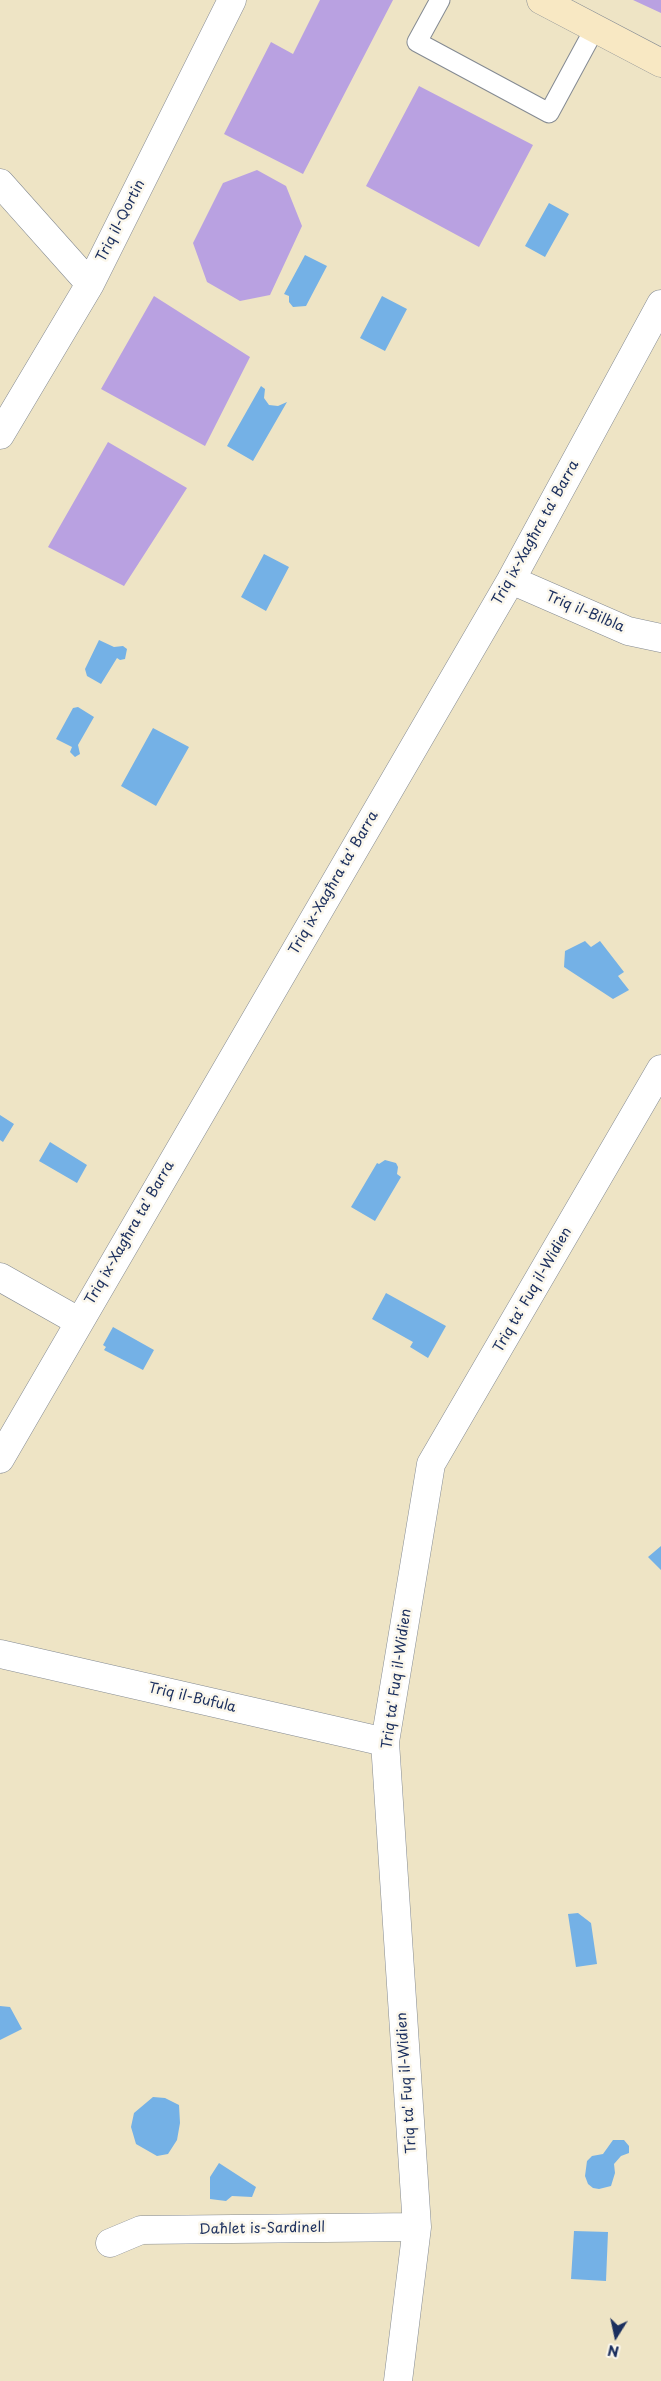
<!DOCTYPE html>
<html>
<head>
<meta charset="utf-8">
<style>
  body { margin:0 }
  #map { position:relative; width:661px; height:2381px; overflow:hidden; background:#eee4c5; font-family:"Playpen Sans",sans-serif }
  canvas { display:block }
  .north { position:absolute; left:591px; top:2311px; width:50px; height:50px; -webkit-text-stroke:4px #fbf7ec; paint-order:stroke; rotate:190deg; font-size:14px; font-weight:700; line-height:20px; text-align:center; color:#1b2f5e }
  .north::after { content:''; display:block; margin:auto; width:18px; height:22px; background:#1b2f5e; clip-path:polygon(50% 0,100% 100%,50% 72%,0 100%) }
</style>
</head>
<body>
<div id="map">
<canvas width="661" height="2381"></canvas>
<div class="north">N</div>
</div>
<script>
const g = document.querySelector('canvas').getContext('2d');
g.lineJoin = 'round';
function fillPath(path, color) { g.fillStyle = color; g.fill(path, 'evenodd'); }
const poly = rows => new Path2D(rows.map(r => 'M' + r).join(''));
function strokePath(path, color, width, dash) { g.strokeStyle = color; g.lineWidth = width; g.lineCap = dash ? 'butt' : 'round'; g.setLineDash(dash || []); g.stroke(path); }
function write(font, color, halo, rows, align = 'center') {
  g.font = font + ' "Playpen Sans",sans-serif'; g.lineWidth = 5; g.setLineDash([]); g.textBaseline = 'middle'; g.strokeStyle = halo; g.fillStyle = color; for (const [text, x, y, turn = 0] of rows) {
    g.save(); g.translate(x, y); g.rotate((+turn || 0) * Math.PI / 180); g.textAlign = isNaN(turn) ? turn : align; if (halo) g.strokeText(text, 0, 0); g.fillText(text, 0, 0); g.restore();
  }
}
fillPath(poly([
  [549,203,569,214,545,257,525,246],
  [305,255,327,266,306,306,293,307,289,302,289,296,284,294],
  [382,296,407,309,385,351,360,338],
  [261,386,265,389,264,398,269,405,278,406,287,402,253,461,227,446],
  [264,554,289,567,266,611,241,597],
  [99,640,114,647,123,646,127,649,125,659,120,660,117,658,101,684,87,676,85,669],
  [78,707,94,717,78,745,80,754,75,757,70,752,72,747,56,739,73,708],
  [153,728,189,747,156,806,121,786],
  [585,941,591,947,600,941,624,972,618,976,629,990,613,999,564,967,565,951],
  [0,1115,14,1124,3,1142,0,1140],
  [50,1142,87,1165,77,1183,39,1161],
  [385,1160,396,1163,398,1167,397,1174,401,1177,375,1221,351,1207,377,1163,379,1164],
  [386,1293,446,1326,428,1358,410,1347,413,1342,372,1319],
  [113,1327,154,1350,143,1370,104,1350,106,1347,103,1345],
  [661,1546,661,1570,648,1557],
  [578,1913,591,1923,597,1964,576,1967,568,1914],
  [0,2006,10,2007,22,2029,0,2040],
  [153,2097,165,2098,179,2105,180,2123,177,2140,168,2154,157,2156,136,2144,131,2127,134,2113],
  [613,2140,624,2140,629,2146,629,2153,621,2156,614,2164,615,2173,611,2186,599,2189,593,2188,588,2184,585,2176,587,2161,592,2156,603,2154],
  [219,2163,256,2187,252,2197,232,2196,226,2201,210,2199,210,2177],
  [574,2231,608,2232,606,2281,571,2279]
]), '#74b1e6');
fillPath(poly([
  [320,0,393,0,303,174,224,134,271,42,293,54],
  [633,0,661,0,661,13],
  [419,86,533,145,479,247,366,186],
  [257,170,286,186,302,226,270,295,240,301,207,282,193,243,223,183],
  [154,296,250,357,205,446,101,389],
  [108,442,187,488,124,586,48,547]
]), '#b9a1e1');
const service = poly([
  [440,0,417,42,549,113,595,28]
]);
const minor = poly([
  [0,183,90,284],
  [0,435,90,284,232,0],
  [511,580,628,631,661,638],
  [0,1277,78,1321],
  [0,1459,511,580,661,304],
  [0,1654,385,1742],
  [110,2243,141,2230,417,2227],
  [398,2381,417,2227,385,1742,431,1464,661,1069]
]);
const secondary = poly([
  [541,0,661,63]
]);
strokePath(service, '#848a92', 21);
strokePath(minor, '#848a92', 29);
strokePath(secondary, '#848a92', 29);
strokePath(service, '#fff', 19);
strokePath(minor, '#fff', 28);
strokePath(secondary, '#f8e8c3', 28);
write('14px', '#1b2f5e', '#fbf7ec', [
  ["Triq il-Qortin",121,221,-63],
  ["Triq ix-Xagħra ta' Barra",536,533,-61],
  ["Triq il-Bilbla",585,612,23],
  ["Triq ix-Xagħra ta' Barra",334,883,-60],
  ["Triq ix-Xagħra ta' Barra",130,1233,-60],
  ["Triq ta' Fuq il-Widien",533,1290,-60],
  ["Triq ta' Fuq il-Widien",397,1679,-82],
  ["Triq il-Bufula",192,1698,13],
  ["Triq ta' Fuq il-Widien",407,2083,-94],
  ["Daħlet is-Sardinell",262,2229,-1]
]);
</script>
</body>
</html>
